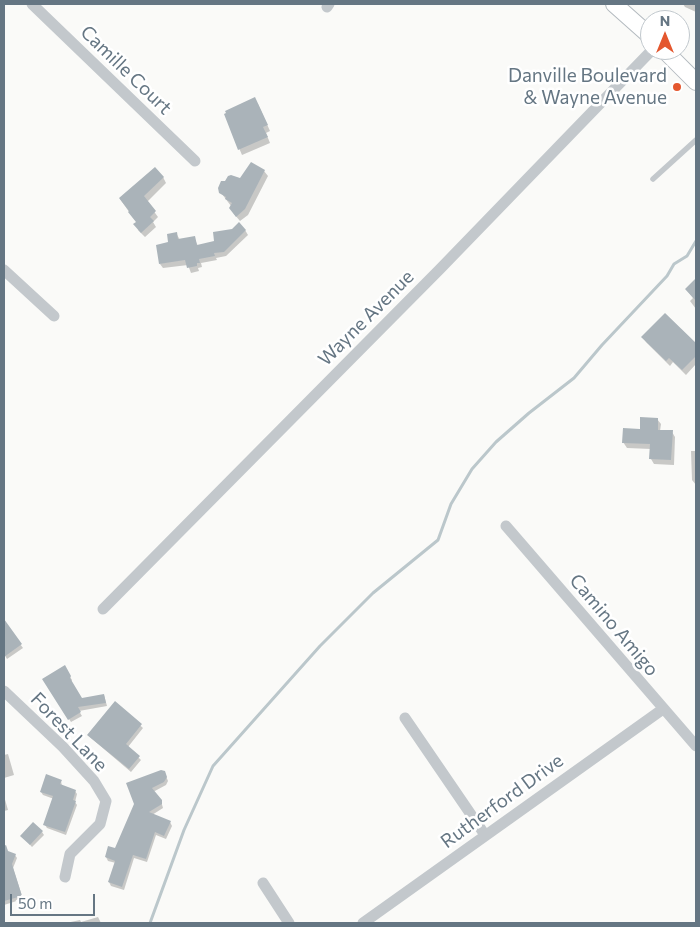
<!DOCTYPE html>
<html>
<head>
<meta charset="utf-8">
<style>
  body { margin:0 }
  #map { position:relative; width:700px; height:927px; overflow:hidden; background:#fafaf8; font-family:Commissioner,sans-serif }
  canvas { display:block }
  .frame { position:absolute; inset:0; border:5px solid #657683; pointer-events:none }
  .north { position:absolute; left:640px; top:10px; width:50px; height:50px; box-sizing:border-box; background:#fff; border:1px solid #c1c8cd; border-radius:50%; rotate:0deg; font-size:14px; font-weight:700; line-height:20px; text-align:center; color:#657683 }
  .north::after { content:''; display:block; margin:auto; width:18px; height:22px; background:#e4572e; clip-path:polygon(50% 0,100% 100%,50% 72%,0 100%) }
  .scale { position:absolute; left:10px; top:894px; width:85px; height:22px; box-sizing:border-box; border:2px solid #657683; border-top:0; padding-left:6px; font-size:15px; line-height:18px; white-space:nowrap; color:#657683; -webkit-text-stroke:4px #fff; paint-order:stroke }
</style>
</head>
<body>
<div id="map">
<canvas width="700" height="927"></canvas>
<div class="frame"></div>
<div class="north">N</div>
<div class="scale">50 m</div>
</div>
<script>
const g = document.querySelector('canvas').getContext('2d');
g.lineJoin = 'round';
function fillPath(path, color) { g.fillStyle = color; g.fill(path, 'evenodd'); }
const poly = rows => new Path2D(rows.map(r => 'M' + r).join(''));
function strokePath(path, color, width, dash) { g.strokeStyle = color; g.lineWidth = width; g.lineCap = dash ? 'butt' : 'round'; g.setLineDash(dash || []); g.stroke(path); }
function write(font, color, halo, rows, align = 'center') {
  g.font = font + ' Commissioner,sans-serif'; g.lineWidth = 5; g.setLineDash([]); g.textBaseline = 'middle'; g.strokeStyle = halo; g.fillStyle = color; for (const [text, x, y, turn = 0] of rows) {
    g.save(); g.translate(x, y); g.rotate((+turn || 0) * Math.PI / 180); g.textAlign = isNaN(turn) ? turn : align; if (halo) g.strokeText(text, 0, 0); g.fillText(text, 0, 0); g.restore();
  }
}
fillPath(poly([
  [683,4,696,4,696,12,685,7],
  [258,104,270,131,266,133,270,143,242,155,225,115],
  [264,171,268,176,248,215,240,221,234,214,231,206,219,190],
  [163,177,166,183,147,202,158,217,153,222,156,227,145,237,138,230,137,223,120,199],
  [245,230,248,235,226,256,216,258,217,260,201,263,202,267,198,268,199,271,191,273,188,265,163,268,160,264,170,243,176,233,180,240,194,238,198,246,216,242],
  [694,282,696,285,696,309,690,301,693,298,686,289],
  [665,314,696,345,696,364,686,375,673,362,670,366,646,342,643,337],
  [657,419,661,424,660,431,672,432,675,437,674,465,654,464,651,459,651,449,627,448,623,442],
  [691,451,696,451,696,485,692,480],
  [4,622,23,648,7,659,4,654],
  [64,667,72,680,71,682,82,699,104,695,107,706,79,711,82,716,71,722,44,679],
  [115,703,143,728,128,747,141,760,131,772,91,738,89,735],
  [8,754,14,775,4,778,4,755],
  [166,776,168,781,166,785,153,792,161,801,163,808,152,815,170,822,172,826,166,839,156,835,147,862,134,858,124,890,111,886,109,882,116,863,108,861,106,857,116,849,136,804,127,783],
  [61,781,62,786,75,791,77,794,75,802,77,805,66,835,47,828,45,825,54,799,43,795,41,792],
  [4,796,8,810,4,811],
  [42,832,44,835,32,847,22,836],
  [4,851,15,855,17,858,13,868,23,899,4,905],
  [98,917,101,923,66,923,80,920,81,922]
]), '#0003');
strokePath(poly([
  [150,923,184,830,213,766,320,646,373,593,438,540,451,504,472,469,496,442,529,413,574,378,602,345,667,276,674,264,687,256,696,241]
]), '#bbc7cb', 3);
fillPath(poly([
  [255,97,268,125,263,127,268,137,238,150,224,114,226,113,225,111],
  [251,162,265,170,245,209,236,217,229,208,232,203,225,199,226,197,219,193,218,188,221,181,225,181,228,176,231,175,240,178],
  [155,167,164,177,144,196,156,211,150,217,154,221,141,233,133,224,136,222,128,212,129,211,119,198],
  [239,222,246,230,224,252,214,253,215,256,199,259,200,263,197,263,197,266,187,268,185,260,159,264,156,245,168,242,167,234,177,232,178,239,195,236,197,245,214,241,213,232,232,229],
  [696,278,696,301,685,289],
  [665,313,696,343,696,356,682,370,669,358,666,361,641,337],
  [640,417,658,418,658,430,673,430,671,460,649,459,650,444,622,443,623,428,640,429],
  [4,619,22,644,4,657],
  [65,665,71,676,70,678,82,698,104,694,106,703,78,707,81,712,68,720,42,679],
  [115,701,142,724,126,744,140,756,129,769,87,735],
  [161,770,165,771,167,777,164,782,152,788,162,800,162,804,149,812,171,821,164,836,155,832,146,859,133,855,122,887,108,882,115,861,105,857,108,846,115,848,134,804,126,783],
  [46,774,62,780,60,784,76,790,73,800,76,801,65,832,43,825,53,796,40,792],
  [33,822,43,831,30,845,20,836],
  [6,845,8,851,16,854,12,864,22,896,4,901,4,846]
]), '#aab3b9');
const secondary = poly([
  [614,4,650,36],
  [664,50,696,82]
]);
strokePath(secondary, '#b3babf', 18);
strokePath(poly([
  [653,179,696,140]
]), '#c3c8cc', 5.5);
strokePath(poly([
  [32,4,195,161],
  [327,7,329,4],
  [4,270,54,316],
  [506,526,696,746],
  [103,609,440,269,652,50],
  [4,691,63,747,94,781,106,801,100,824,70,854,65,877],
  [405,718,485,835],
  [263,883,289,923],
  [363,923,663,709]
]), '#c3c8cc', 11);
strokePath(secondary, '#fff', 16);
for (const [x, y, r, color] of [
  [677,87,5,"#e4572e"]
]) { const dot = new Path2D(); dot.arc(x, y, r, 0, 2 * Math.PI); g.fillStyle = color; g.fill(dot); strokePath(dot, '#fff', 2); }
write('19px', '#657683', '#fff', [
  ["Camille Court",126,70,44],
  ["Wayne Avenue",366,318,-45],
  ["Camino Amigo",614,625,50],
  ["Forest Lane",69,732,46],
  ["Rutherford Drive",502,801,-36]
]);
write('19px', '#657683', '#fff', [
  ["Danville Boulevard",667,76],
  ["& Wayne Avenue",667,98]
], 'right');
</script>
</body>
</html>
